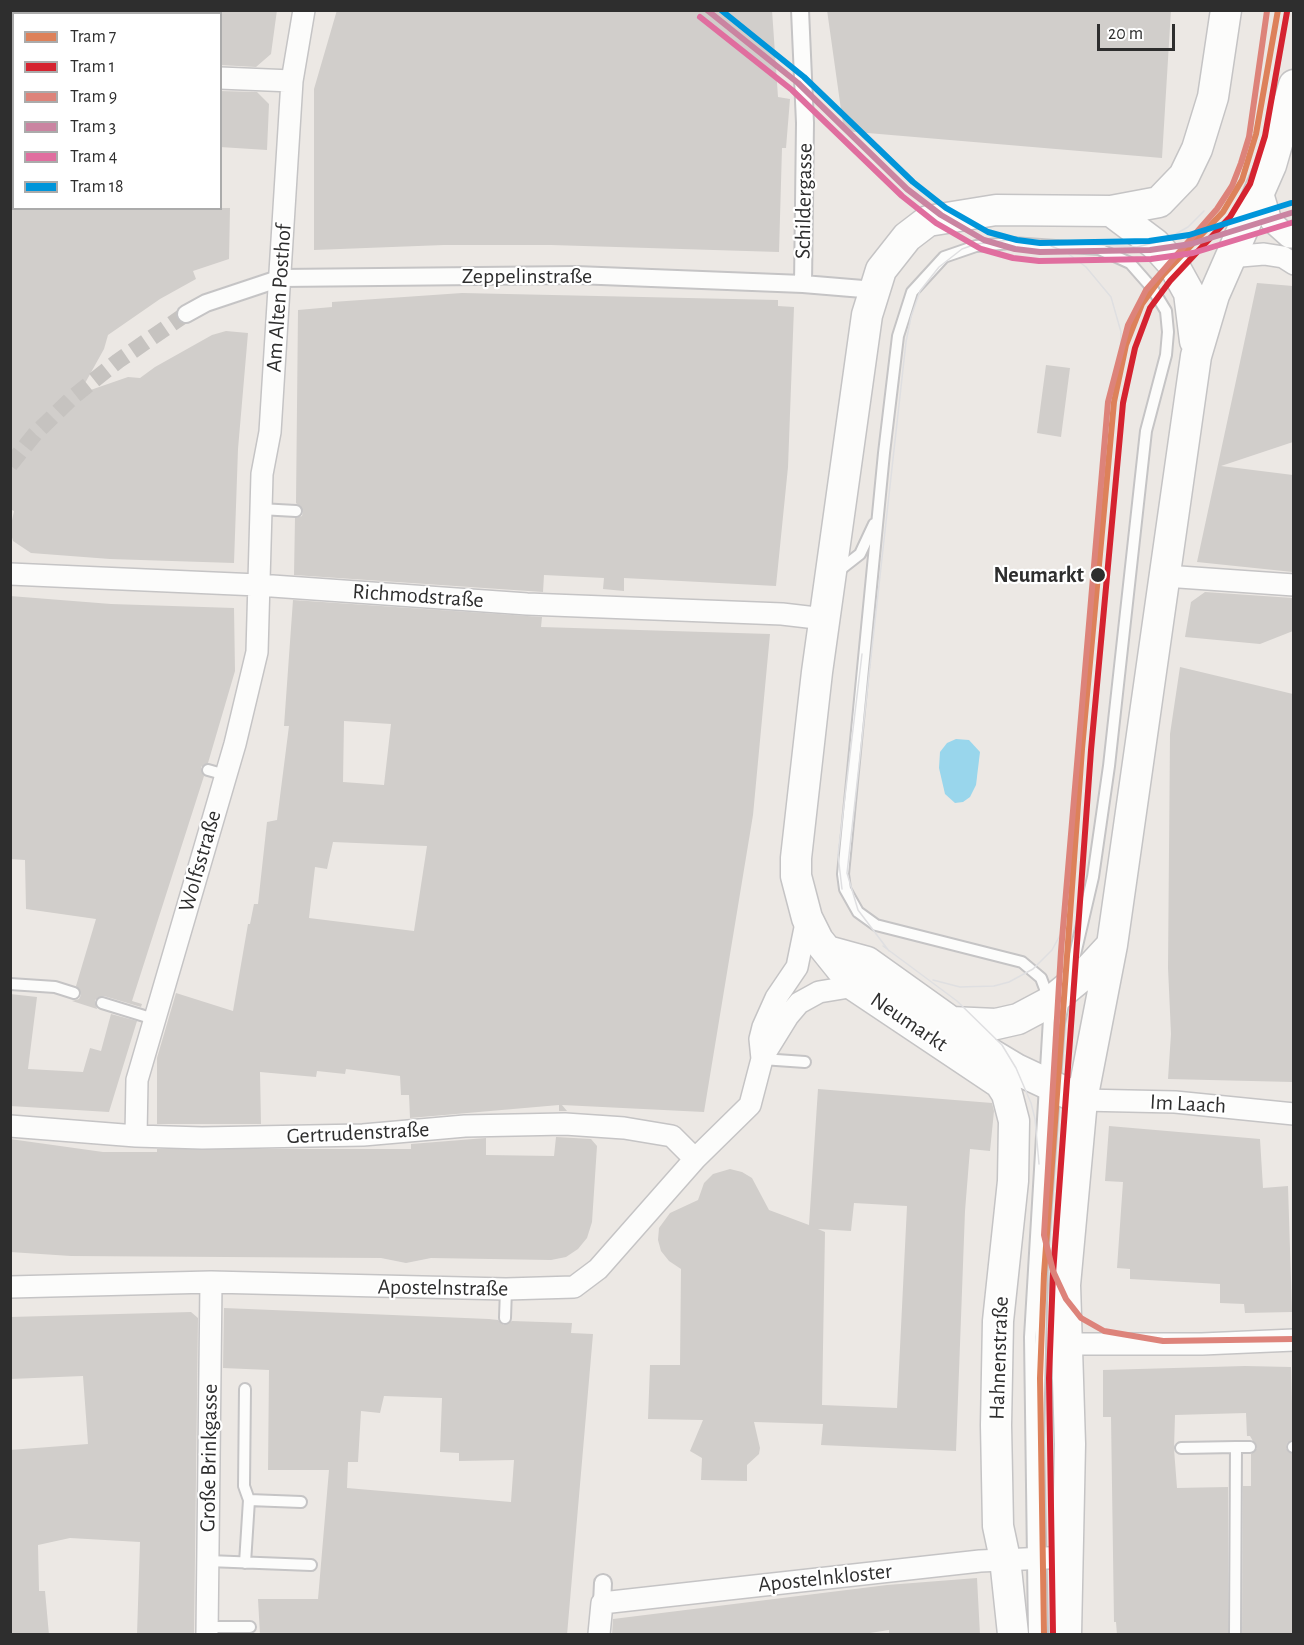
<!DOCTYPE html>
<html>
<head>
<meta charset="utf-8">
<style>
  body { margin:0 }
  #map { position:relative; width:1304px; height:1645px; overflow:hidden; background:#ece8e4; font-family:"Alegreya Sans",sans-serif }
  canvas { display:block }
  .frame { position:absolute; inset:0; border:12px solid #2e2e2e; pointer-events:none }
  .legend { position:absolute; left:12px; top:12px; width:210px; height:198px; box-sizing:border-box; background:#fff; border:2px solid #ababab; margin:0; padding:8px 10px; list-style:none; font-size:18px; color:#2e2e2e }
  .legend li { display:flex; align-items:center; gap:12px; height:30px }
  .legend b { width:30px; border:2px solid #ababab }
  .scale { position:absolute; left:1097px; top:24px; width:78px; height:27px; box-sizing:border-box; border:3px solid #2e2e2e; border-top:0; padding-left:8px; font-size:18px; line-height:21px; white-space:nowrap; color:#2e2e2e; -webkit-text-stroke:4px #fff; paint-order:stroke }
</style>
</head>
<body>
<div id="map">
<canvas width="1304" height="1645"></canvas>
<div class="frame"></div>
<ul class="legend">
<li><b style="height:8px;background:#dd815a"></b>Tram 7</li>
<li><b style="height:8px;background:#d52330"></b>Tram 1</li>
<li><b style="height:8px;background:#dd837a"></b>Tram 9</li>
<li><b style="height:8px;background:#ca84a1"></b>Tram 3</li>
<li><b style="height:8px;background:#e06e9f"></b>Tram 4</li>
<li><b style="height:8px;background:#0095da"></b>Tram 18</li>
</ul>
<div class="scale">20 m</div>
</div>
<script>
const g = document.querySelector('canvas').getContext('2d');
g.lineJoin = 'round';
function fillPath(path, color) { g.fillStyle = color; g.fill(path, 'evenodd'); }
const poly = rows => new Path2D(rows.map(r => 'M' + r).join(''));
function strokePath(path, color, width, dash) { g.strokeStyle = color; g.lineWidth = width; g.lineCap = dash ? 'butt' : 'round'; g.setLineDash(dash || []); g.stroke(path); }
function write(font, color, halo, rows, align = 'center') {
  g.font = font + ' "Alegreya Sans",sans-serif'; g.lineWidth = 4.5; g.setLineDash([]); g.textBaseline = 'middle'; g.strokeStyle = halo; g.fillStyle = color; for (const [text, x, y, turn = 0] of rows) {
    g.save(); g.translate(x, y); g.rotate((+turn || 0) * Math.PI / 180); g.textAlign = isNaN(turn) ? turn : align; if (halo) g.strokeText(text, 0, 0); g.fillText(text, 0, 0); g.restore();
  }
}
fillPath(poly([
  [956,739,969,740,980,752,976,785,970,797,963,802,955,803,945,794,939,768,940,752,947,743]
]), '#99d6ec');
fillPath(poly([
  [220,10,277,10,271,54,256,67,220,65],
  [337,10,772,10,778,97,790,99,786,148,782,148,779,252,551,245,444,245,314,250,314,89],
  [827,10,1171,10,1162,158,844,131],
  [220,91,257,92,269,104,267,150,220,147],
  [10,208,230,208,229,259,193,271,196,279,160,299,108,335,104,349,79,394,128,377,140,378,155,367,212,335,226,331,248,333,238,449,234,563,110,559,31,553,13,541,10,530,14,511,10,509],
  [1257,283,1293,286,1293,442,1221,466,1293,475,1293,572,1197,562],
  [462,293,778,300,778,306,794,307,788,467,776,586,624,578,624,591,603,589,604,578,544,575,543,592,294,575,295,518,302,516,303,511,296,503,298,310,332,307,332,302],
  [1046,365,1070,368,1061,437,1037,433],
  [1205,592,1293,598,1293,631,1260,644,1185,637,1191,602],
  [10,596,111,604,234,608,235,671,208,763,201,767,204,776,132,1001,142,1004,141,1007,104,996,95,1000,97,1009,72,1001,79,999,81,995,76,986,96,919,26,909,25,860,10,859],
  [293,600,542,617,541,627,770,634,753,815,704,1112,562,1105,567,1111,559,1111,559,1105,410,1118,409,1095,401,1095,400,1076,346,1069,345,1074,317,1071,316,1077,260,1072,261,1124,157,1124,157,1058,176,993,233,1011,248,924,250,924,254,904,258,904,267,822,277,820,289,726,284,726],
  [344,721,391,724,384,785,343,782],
  [333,842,427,846,414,931,309,918,315,867,327,869],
  [1180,667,1293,694,1293,1082,1168,1079,1171,1034,1168,968,1170,734],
  [10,994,37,997,28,1069,83,1072,90,1048,101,1051,111,1014,137,1021,109,1112,10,1106],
  [818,1089,992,1103,994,1111,990,1151,970,1149,965,1211,956,1451,821,1445,823,1424,754,1422,760,1448,759,1454,747,1465,747,1481,701,1480,702,1458,690,1451,703,1420,648,1419,650,1365,680,1365,681,1269,669,1261,661,1251,658,1240,659,1228,670,1213,698,1200,704,1183,713,1174,730,1169,742,1172,752,1178,769,1210,809,1225],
  [854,1203,907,1206,897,1408,822,1405,825,1232,818,1229,851,1231],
  [1109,1126,1260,1139,1263,1188,1288,1186,1292,1312,1245,1313,1244,1304,1220,1303,1220,1284,1130,1279,1130,1269,1117,1268,1123,1182,1105,1181],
  [556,1137,591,1139,597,1146,592,1222,587,1238,578,1249,566,1257,551,1260,431,1258,406,1263,381,1258,71,1256,10,1252,10,1139,103,1152,157,1152,157,1149,411,1149,411,1144,486,1138,486,1155,554,1156],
  [224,1308,489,1319,498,1320,504,1325,512,1321,572,1323,571,1333,593,1334,567,1635,260,1635,258,1599,318,1599,329,1470,268,1470,269,1370,223,1368],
  [384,1396,442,1398,440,1452,459,1453,459,1461,514,1460,511,1502,347,1488,348,1462,358,1462,361,1411,380,1413],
  [191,1312,198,1318,194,1635,137,1635,140,1542,70,1538,38,1545,39,1591,45,1591,49,1635,10,1635,10,1450,88,1444,83,1376,10,1379,10,1317],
  [1245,1366,1291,1367,1293,1440,1287,1443,1286,1448,1293,1455,1292,1635,1242,1635,1243,1486,1251,1486,1251,1454,1257,1448,1250,1436,1247,1436,1246,1413,1175,1415,1174,1449,1177,1488,1228,1487,1228,1635,1117,1635,1116,1622,1114,1622,1111,1417,1103,1417,1103,1370],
  [977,1578,980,1635,889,1635,889,1630,857,1635,612,1635,613,1619,887,1585]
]), '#d1cecb');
strokePath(poly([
  [10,465,35,434,73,397,118,361,186,314]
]), '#c6c3c0', 16, [16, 8]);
const service = poly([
  [260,509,296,511],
  [837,572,860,554,874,524],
  [208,770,226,775],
  [10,984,55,987,74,993],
  [102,1003,154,1019],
  [762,1059,805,1062],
  [505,1318,506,1289],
  [245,1389,244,1486,249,1500,245,1563],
  [1293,1447,1294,1447],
  [1181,1448,1236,1447],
  [249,1500,301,1502],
  [208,1561,311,1565],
  [207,1627,250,1627],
  [1034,1634,1030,1337,1050,1002,1041,978,1022,962,876,925,858,912,845,889,843,874,884,453,898,336,912,292,944,257,976,246,1012,243,1099,249,1130,263,1152,288,1166,311,1168,332,1166,355,1146,431,1109,766,1093,877,1070,976],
  [1042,1634,1038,1439,1042,1259,1059,1023,1064,1000],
  [1235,1634,1236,1447,1250,1447]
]);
const pedestrian = poly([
  [800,10,805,123,803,284],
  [186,314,206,303,281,278,576,275,803,284,875,290],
  [602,1603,603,1583]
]);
const minor = poly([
  [10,69,14,69],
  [220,78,292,81],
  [1261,188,1271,221,1289,237,1294,237],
  [1229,257,1264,254,1283,257,1294,264],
  [10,574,258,585,527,604,782,614,825,619],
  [1165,576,1294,585],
  [762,1058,788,1016,799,1003,819,992,855,986],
  [1082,1100,1175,1102,1294,1114],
  [10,1126,136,1136,202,1138,363,1135,465,1126,565,1124,624,1128,672,1136,695,1159],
  [136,1136,137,1080,235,744,257,652,262,474,270,432,292,81,304,10],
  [10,1287,211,1282,506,1289,574,1287,598,1269,695,1159,750,1105,762,1059,760,1039,763,1027,776,998,797,967,807,918],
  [1065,1344,1202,1344,1294,1340],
  [207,1634,211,1282],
  [599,1634,602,1603,980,1561,1068,1557]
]);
const secondary = poly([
  [1111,211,1155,244,1173,264,1189,293,1195,341],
  [827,951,867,962,951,1022,971,1042,1016,1069,1082,1100],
  [951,1022,996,1024,1018,1019,1050,1002,1088,971,1112,945],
  [1013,1634,1005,1559,998,1526,996,1425,998,1321,1013,1181,1014,1121,1007,1094,1000,1083,855,986,818,940,807,918,796,876,796,858,817,672,867,315,881,270,907,237,928,221,996,210,1111,211,1159,202,1184,176,1197,149,1213,97,1226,10],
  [1066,1634,1070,1444,1065,1285,1082,1100,1112,945,1196,356,1214,295,1271,165,1294,85]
]);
strokePath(service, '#c5c4c5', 14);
strokePath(pedestrian, '#c5c4c5', 20);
strokePath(minor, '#c5c4c5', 24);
strokePath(secondary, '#c5c4c5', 33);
strokePath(service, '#fcfcfb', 10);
strokePath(pedestrian, '#fcfcfb', 16);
strokePath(minor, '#fcfcfb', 21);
strokePath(secondary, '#fcfcfb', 30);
strokePath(poly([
  [1051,246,1066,252,1086,267,1111,297,1121,332,1120,370],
  [842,889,838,855,862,654],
  [883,946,957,1001,1002,1045,1016,1068,1031,1103,1035,1119,1039,1164],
  [889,951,858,910,847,873,906,342,911,317,920,291,939,267,962,249,976,244,1009,240,1137,247,1165,240,1188,227,1204,211],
  [933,980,960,987,994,986,1009,982,1033,969,1052,950,1065,926,1072,893]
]), '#dfdfe1', 1.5);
strokePath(poly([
  [1044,1634,1040,1378,1044,1274,1082,749,1114,402,1126,345,1142,304,1163,275,1223,212,1242,180,1256,134,1278,10]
]), '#dd815a', 6);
strokePath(poly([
  [1053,1634,1049,1378,1053,1274,1091,750,1123,403,1135,348,1150,308,1170,281,1230,217,1250,184,1265,136,1287,12]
]), '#d52330', 6);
strokePath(poly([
  [1267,11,1249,137,1241,163,1232,186,1217,209,1146,290,1128,325,1108,402,1061,951,1044,1235,1053,1271,1066,1299,1081,1318,1104,1331,1163,1341,1294,1339]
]), '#dd837a', 6);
strokePath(poly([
  [707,10,798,83,907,189,941,215,984,240,1015,249,1040,252,1150,250,1191,244,1294,212]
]), '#ca84a1', 6);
strokePath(poly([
  [700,17,792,90,902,196,936,223,981,249,1013,258,1039,261,1151,259,1193,253,1294,222]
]), '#e06e9f', 6);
strokePath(poly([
  [721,10,804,77,913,182,946,208,988,232,1017,240,1040,243,1149,241,1189,235,1291,203]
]), '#0095da', 6);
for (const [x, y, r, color] of [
  [1098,575,8,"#2e2e2e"]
]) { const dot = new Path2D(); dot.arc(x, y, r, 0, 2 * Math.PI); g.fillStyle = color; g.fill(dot); strokePath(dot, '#fff', 2); }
write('22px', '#2e2e2e', '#fff', [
  ["Schildergasse",804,201,-89],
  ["Zeppelinstraße",527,276],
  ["Am Alten Posthof",279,298,-86],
  ["Richmodstraße",418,596,4],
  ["Wolfsstraße",200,861,-74],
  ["Neumarkt",909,1022,34],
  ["Im Laach",1188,1104,3],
  ["Gertrudenstraße",358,1133,-3],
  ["Apostelnstraße",443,1288,1],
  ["Hahnenstraße",999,1358,-88],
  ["Große Brinkgasse",209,1458,-89],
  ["Apostelnkloster",825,1578,-6]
]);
write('bold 22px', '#2e2e2e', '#fff', [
  ["Neumarkt",1084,575]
], 'right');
</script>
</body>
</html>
